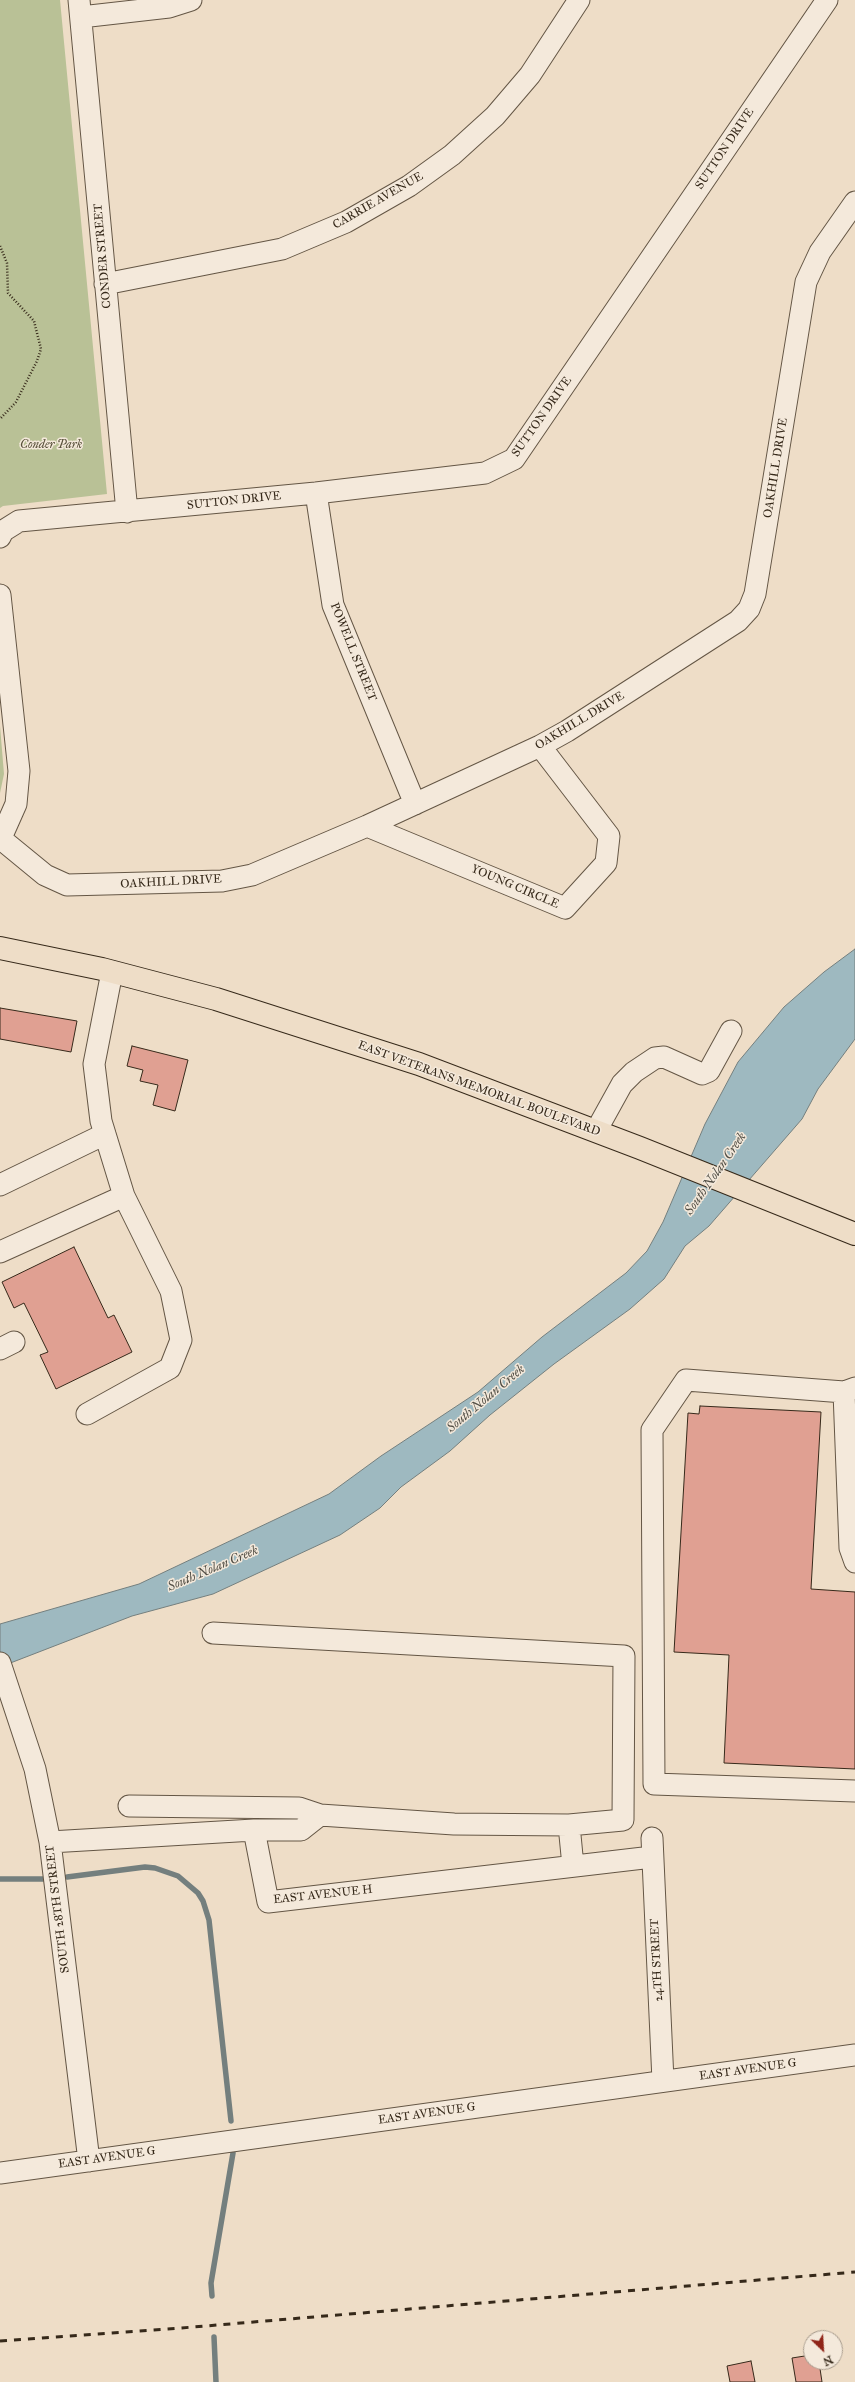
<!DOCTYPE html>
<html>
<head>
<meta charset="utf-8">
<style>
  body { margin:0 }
  #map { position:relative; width:855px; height:2382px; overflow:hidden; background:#eeddc7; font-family:"IM FELL Great Primer",serif }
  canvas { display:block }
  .north { position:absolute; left:803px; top:2330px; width:40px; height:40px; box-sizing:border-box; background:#f4e9db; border:1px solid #a89c8e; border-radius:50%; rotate:155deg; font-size:11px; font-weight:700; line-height:16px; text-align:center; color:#36291a }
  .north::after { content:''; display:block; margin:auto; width:14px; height:18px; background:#8f2418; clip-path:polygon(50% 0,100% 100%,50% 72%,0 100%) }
</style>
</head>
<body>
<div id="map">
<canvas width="855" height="2382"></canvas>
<div class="north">N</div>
</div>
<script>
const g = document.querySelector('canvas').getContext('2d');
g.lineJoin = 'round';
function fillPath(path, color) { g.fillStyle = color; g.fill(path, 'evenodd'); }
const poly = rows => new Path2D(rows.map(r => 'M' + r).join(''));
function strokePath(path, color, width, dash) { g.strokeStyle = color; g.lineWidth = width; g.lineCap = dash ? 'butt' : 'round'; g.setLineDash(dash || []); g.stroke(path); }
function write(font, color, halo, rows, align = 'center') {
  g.font = font + ' "IM FELL Great Primer",serif'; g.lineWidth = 3; g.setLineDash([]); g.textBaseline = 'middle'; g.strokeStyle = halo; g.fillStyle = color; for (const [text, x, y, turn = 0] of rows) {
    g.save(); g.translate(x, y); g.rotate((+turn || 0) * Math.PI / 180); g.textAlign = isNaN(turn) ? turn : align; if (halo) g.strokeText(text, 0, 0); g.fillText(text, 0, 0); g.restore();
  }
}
fillPath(poly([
  [0,0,60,0,107,494,3,506,0,508],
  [0,726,4,774,0,793]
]), '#b9c196');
const water = poly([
  [855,949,855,1039,818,1089,802,1119,709,1226,685,1246,664,1279,630,1309,554,1364,490,1415,450,1451,401,1487,380,1508,340,1535,213,1594,132,1616,0,1667,0,1624,139,1584,329,1494,381,1456,478,1392,542,1337,626,1273,647,1251,663,1222,705,1124,738,1062,784,1007,824,972,855,949]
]);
fillPath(water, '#9eb9c0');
strokePath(water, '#747f7e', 1);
strokePath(poly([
  [67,1877,145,1867,155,1868,178,1876,198,1893,203,1901,209,1920,231,2121],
  [0,1879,43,1879],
  [212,2296,211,2283,233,2153],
  [214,2337,216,2382]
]), '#747f7e', 5.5);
const building = poly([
  [0,1008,77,1021,71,1052,0,1039,0,1008],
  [132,1046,188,1060,175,1111,153,1105,158,1085,140,1081,143,1070,127,1066,132,1046],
  [74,1247,108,1318,114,1315,132,1352,56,1389,40,1355,48,1352,24,1303,14,1308,2,1282,74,1247],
  [700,1406,821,1412,811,1589,855,1592,855,1769,724,1763,729,1655,674,1652,688,1413,699,1414,700,1406],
  [811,2355,811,2362,819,2362,822,2382,796,2382,792,2358,811,2355],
  [751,2361,755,2382,730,2382,727,2366,751,2361]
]);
fillPath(building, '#e0a092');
strokePath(building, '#36291a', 1);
const minor = poly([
  [79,0,127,512],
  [81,17,169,7,191,0],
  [105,284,282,249,346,222,409,186,452,155,495,116,530,75,579,0],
  [316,493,333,605,415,804],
  [0,537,3,531,19,521,316,493,485,473,514,459,827,0],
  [0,595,19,771,16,804,0,840],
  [367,826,565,908,606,863,609,836,540,746],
  [1,839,45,875,67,885,222,881,252,875,367,826,540,746,567,731,738,621,749,609,755,594,806,282,820,252,855,202],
  [112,972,94,1064,101,1121,124,1196],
  [596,1131,622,1084,634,1072,655,1058,664,1057,702,1074,709,1071,731,1031],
  [0,1185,105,1134],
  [0,1252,124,1196,171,1291,181,1340,170,1368,87,1414],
  [0,1349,14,1342],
  [855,1388,844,1392,850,1548,855,1562],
  [844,1392,686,1380,652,1430,654,1784,855,1791],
  [213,1633,624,1656,623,1820,569,1825,573,1866],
  [0,1663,35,1769,50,1842,89,2161],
  [129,1806,299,1808,320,1815],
  [254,1830,301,1830,320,1815,454,1824,569,1825],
  [652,1838,663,2081],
  [50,1842,254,1830,268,1902,652,1857],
  [0,2173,855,2055]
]);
const major = poly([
  [0,948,102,969,216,999,419,1064,640,1148,855,1234]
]);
strokePath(minor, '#645645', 23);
strokePath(major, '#36291a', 24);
strokePath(poly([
  [0,246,7,263,8,293,34,321,41,349,37,361,16,402,0,419]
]), '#36291a', 2.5, [1, 2]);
strokePath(minor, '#f4e9db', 21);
strokePath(major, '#eeddc7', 22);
strokePath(poly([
  [0,2341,181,2328,855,2272]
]), '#36291a', 3, [7, 7]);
write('12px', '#36291a', '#f4e9db', [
  ["SUTTON DRIVE",725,149,-56],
  ["CARRIE AVENUE",378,201,-30],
  ["CONDER STREET",103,256,-95],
  ["SUTTON DRIVE",542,417,-55],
  ["OAKHILL DRIVE",776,468,-81],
  ["SUTTON DRIVE",234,501,-6],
  ["POWELL STREET",353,652,68],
  ["OAKHILL DRIVE",580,721,-31],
  ["OAKHILL DRIVE",171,882,-3],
  ["YOUNG CIRCLE",515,887,23],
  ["EAST VETERANS MEMORIAL BOULEVARD",479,1089,20],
  ["EAST AVENUE H",323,1895,-6],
  ["SOUTH 28TH STREET",58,1909,-97],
  ["24TH STREET",657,1960,-93],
  ["EAST AVENUE G",748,2070,-8],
  ["EAST AVENUE G",427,2114,-8],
  ["EAST AVENUE G",107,2158,-8]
]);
write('italic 12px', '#574f39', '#f4e9db', [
  ["Conder Park",51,445]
]);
write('italic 13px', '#504d44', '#f4e9db', [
  ["South Nolan Creek",716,1174,-55],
  ["South Nolan Creek",486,1399,-40],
  ["South Nolan Creek",213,1569,-23]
]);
</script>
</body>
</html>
